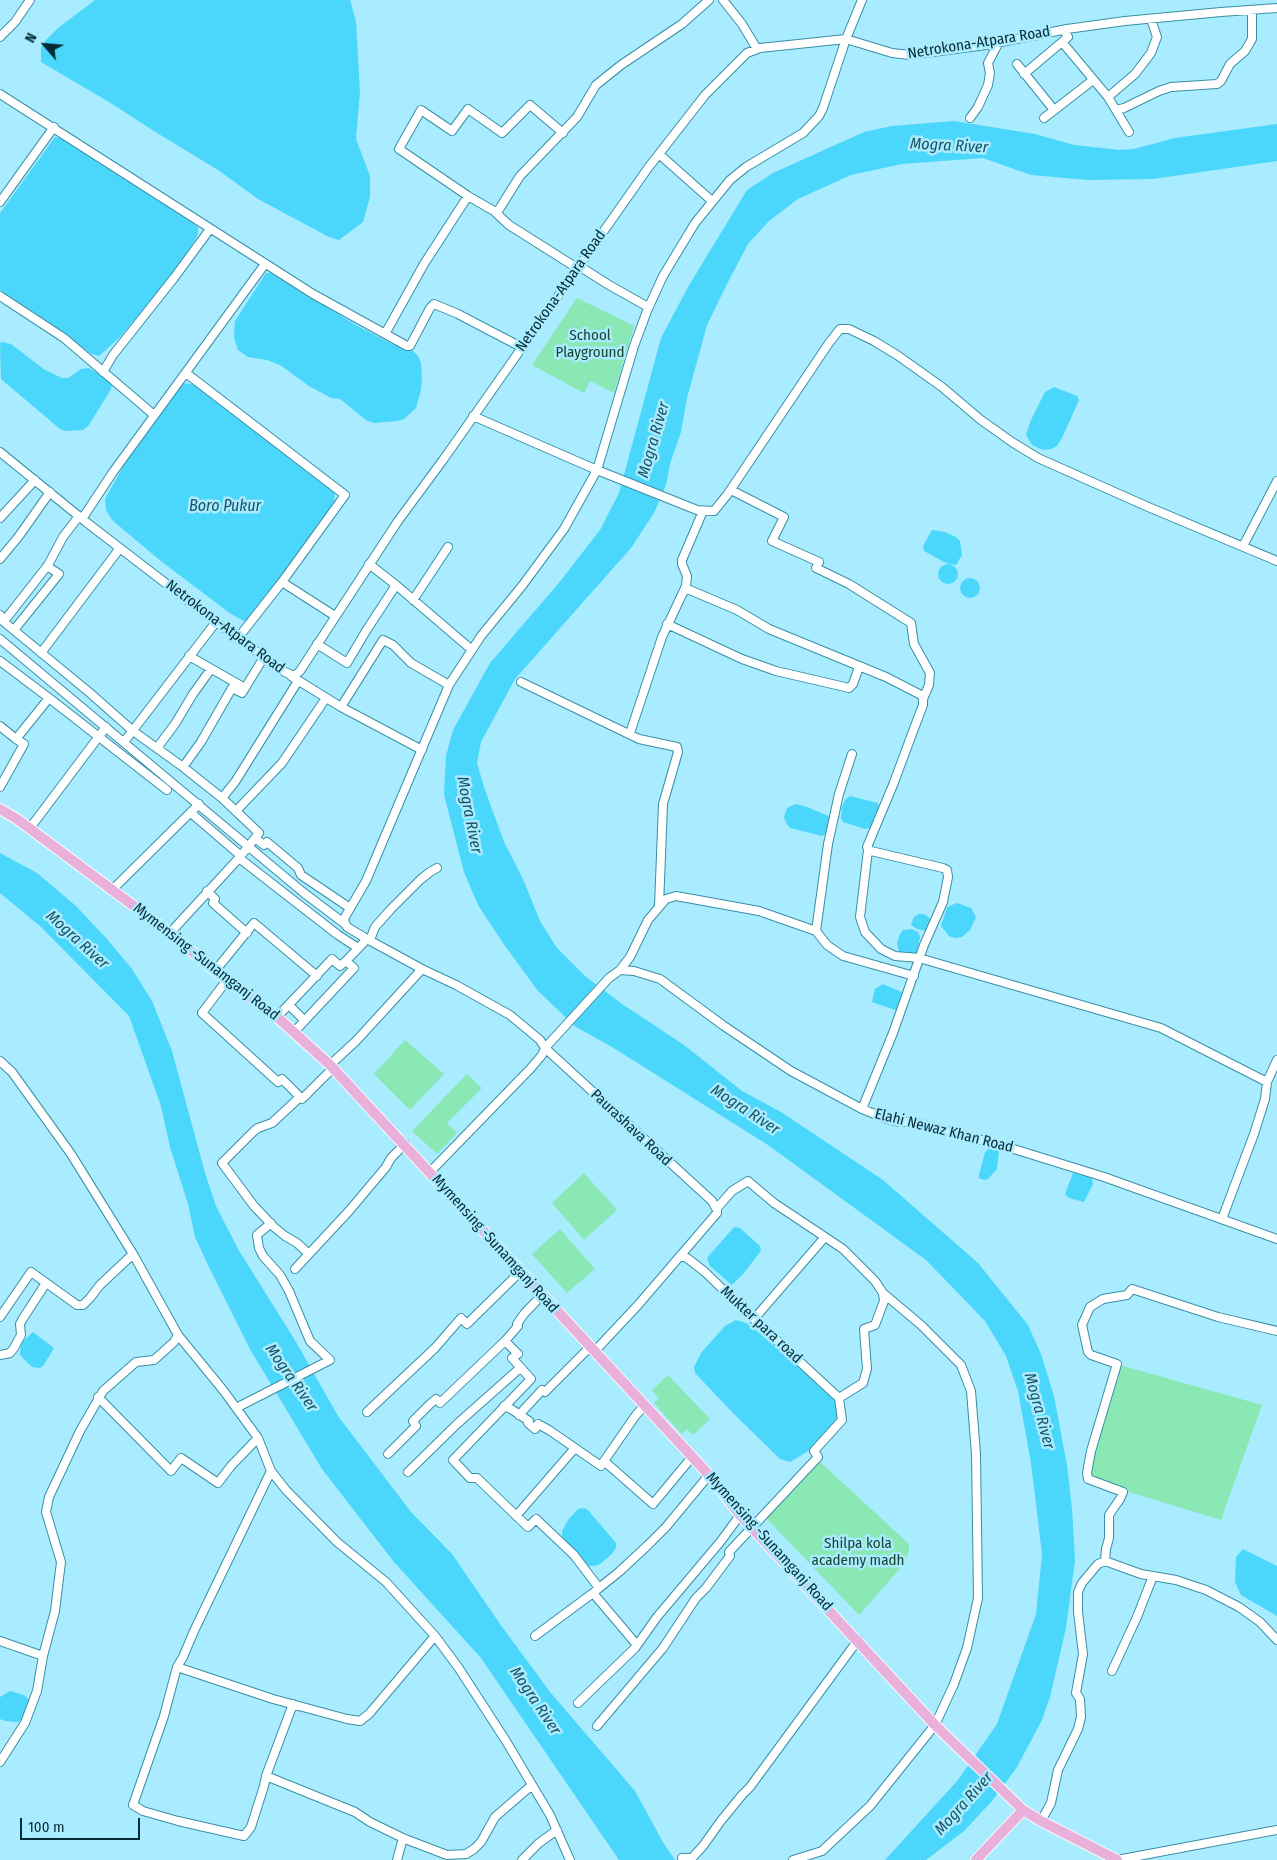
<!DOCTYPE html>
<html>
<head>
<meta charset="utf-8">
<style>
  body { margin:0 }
  #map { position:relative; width:1277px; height:1860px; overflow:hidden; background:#a9ebff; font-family:"Fira Sans Condensed",sans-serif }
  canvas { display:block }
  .north { position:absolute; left:20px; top:20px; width:50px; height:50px; -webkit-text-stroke:4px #a9ebff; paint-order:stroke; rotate:297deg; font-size:14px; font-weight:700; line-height:20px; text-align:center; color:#052b35 }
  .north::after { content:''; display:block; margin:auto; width:18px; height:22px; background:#052b35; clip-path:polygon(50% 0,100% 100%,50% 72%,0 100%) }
  .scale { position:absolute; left:20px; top:1818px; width:120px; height:22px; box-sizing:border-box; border:2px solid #052b35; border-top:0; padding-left:6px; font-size:15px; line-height:18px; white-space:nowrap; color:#052b35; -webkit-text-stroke:4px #a9ebff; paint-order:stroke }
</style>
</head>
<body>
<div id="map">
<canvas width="1277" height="1860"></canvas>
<div class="north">N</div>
<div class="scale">100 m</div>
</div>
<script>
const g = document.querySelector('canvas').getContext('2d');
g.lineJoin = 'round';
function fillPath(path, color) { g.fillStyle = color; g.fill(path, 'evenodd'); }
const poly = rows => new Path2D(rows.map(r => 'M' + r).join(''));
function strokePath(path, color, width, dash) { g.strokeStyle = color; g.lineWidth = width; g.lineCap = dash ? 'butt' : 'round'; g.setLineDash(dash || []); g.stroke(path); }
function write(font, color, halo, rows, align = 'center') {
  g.font = font + ' "Fira Sans Condensed",sans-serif'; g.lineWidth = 5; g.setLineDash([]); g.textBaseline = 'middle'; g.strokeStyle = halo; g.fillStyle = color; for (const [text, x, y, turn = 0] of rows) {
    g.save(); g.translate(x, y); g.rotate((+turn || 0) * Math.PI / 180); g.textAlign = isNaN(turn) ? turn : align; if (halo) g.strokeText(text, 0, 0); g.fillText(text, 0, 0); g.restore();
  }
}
fillPath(poly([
  [577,298,634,326,614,393,590,381,584,393,532,365],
  [405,1040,444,1074,410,1110,374,1074],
  [467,1074,482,1088,447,1123,457,1133,437,1154,412,1131],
  [584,1173,617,1210,584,1240,552,1203],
  [560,1229,595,1269,567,1293,532,1254],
  [1120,1365,1262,1405,1221,1520,1099,1483,1089,1477,1092,1456],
  [668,1375,710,1419,693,1435,687,1429,682,1434,654,1403,659,1398,652,1390],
  [819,1461,909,1544,909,1550,905,1563,859,1615,764,1516]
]), '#8ae8b5');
fillPath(poly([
  [95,0,350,0,356,21,360,92,356,139,370,176,370,197,363,222,339,240,329,237,258,199,218,170,157,133,109,102,41,62,41,48,46,40,58,28],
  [954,121,1035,134,1074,145,1120,150,1134,149,1175,138,1277,124,1277,161,1153,179,1088,180,1031,175,983,158,902,164,851,175,798,199,769,221,748,244,729,280,707,325,687,398,681,432,670,464,666,485,654,513,631,548,515,679,481,742,477,763,484,787,504,842,523,879,540,921,557,948,585,976,622,1004,684,1045,742,1091,781,1112,883,1180,978,1263,1028,1325,1041,1354,1054,1396,1067,1465,1072,1509,1075,1560,1066,1628,1050,1697,1042,1720,1017,1767,992,1801,964,1831,926,1860,885,1860,958,1780,997,1724,1036,1614,1042,1554,1031,1463,1018,1391,1006,1356,985,1321,926,1260,768,1145,612,1047,576,1027,538,991,503,943,478,905,464,872,444,795,446,756,453,730,490,663,558,584,600,530,619,493,661,338,688,287,747,190,773,173,864,132,892,126],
  [55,137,65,139,129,179,198,227,198,234,195,240,165,283,120,337,99,356,91,354,53,325,0,290,0,213],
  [266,273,270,273,276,276,356,325,392,344,413,351,418,356,421,363,422,378,421,390,416,408,404,419,398,421,374,423,366,420,340,399,331,398,309,386,280,365,267,360,248,357,238,350,234,337,235,321],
  [2,342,11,344,45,370,62,378,68,378,81,369,89,368,109,380,112,385,111,389,89,425,83,430,65,431,60,429,1,379,0,343],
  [183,383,197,385,335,491,334,503,327,516,249,620,244,621,231,614,162,562,112,520,106,510,105,499,124,465,155,419],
  [1054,387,1077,396,1079,400,1063,436,1057,446,1051,449,1043,450,1032,445,1026,435,1031,420,1045,392],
  [932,530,945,532,956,537,960,541,962,555,956,565,946,563,924,551,923,546],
  '938 574a10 10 0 1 1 20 0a10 10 0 1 1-20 0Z',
  '960 588a10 10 0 1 1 20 0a10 10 0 1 1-20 0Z',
  [850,796,878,803,879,811,873,827,865,829,843,822,841,818,842,806,846,799],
  [796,804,807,807,831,817,830,831,822,836,790,828,786,823,784,817,787,808],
  [0,853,37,873,76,906,107,939,132,969,152,1001,172,1051,205,1173,216,1206,238,1249,296,1342,338,1416,411,1512,452,1554,500,1624,550,1692,635,1791,664,1844,675,1860,619,1860,481,1658,394,1562,322,1469,251,1351,209,1267,195,1237,188,1204,170,1147,161,1106,129,1016,41,927,0,893],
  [957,903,971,908,976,917,970,930,962,937,955,938,949,936,941,926,947,907],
  [919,914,924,914,931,919,926,931,917,929,911,925,914,917],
  [912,929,918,932,920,937,917,953,902,954,899,952,897,944,899,936,903,930],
  [883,984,904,993,898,1011,872,1002,875,989],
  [990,1148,999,1151,997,1169,988,1179,984,1180,979,1178,979,1175,985,1152],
  [1073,1173,1090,1177,1092,1179,1093,1184,1084,1202,1069,1198,1065,1194],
  [734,1227,740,1228,760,1246,761,1251,743,1274,732,1285,710,1266,707,1258],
  [736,1320,746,1323,757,1331,826,1391,837,1403,839,1412,832,1431,805,1453,790,1462,780,1459,732,1412,695,1373,694,1367,701,1353,725,1326],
  [33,1332,54,1348,43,1366,40,1368,32,1367,20,1355,21,1343],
  [582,1508,587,1509,616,1543,616,1547,612,1554,600,1564,595,1566,589,1566,564,1540,562,1536,562,1531,568,1520,578,1509],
  [1243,1549,1277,1566,1277,1616,1241,1595,1235,1582,1236,1557],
  [10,1691,24,1695,29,1700,25,1718,17,1722,5,1721,0,1719,0,1697]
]), '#4bd7fb');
const minor = poly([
  [723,0,742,24,757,49],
  [1064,30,1068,37,1062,42,1108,97,1129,132],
  [0,37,15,22,30,0],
  [1017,64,1054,110],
  [1024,74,1062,42],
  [0,94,313,294,407,346,410,346,430,308,434,304,458,314,521,347],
  [1108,97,1135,74,1151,53,1157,37,1151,19],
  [1116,110,1124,108,1159,91,1171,87,1217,84,1221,81,1230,64,1245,51,1252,39,1252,10],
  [970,118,978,107,988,85,990,73,988,63,999,42],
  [1044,118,1093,80],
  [659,154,712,201],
  [468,196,399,149,421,110,452,131,468,109,502,133,530,105,563,133],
  [0,202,54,127],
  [494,211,509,225,577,268],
  [579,266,609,285,648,307],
  [0,296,64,338,154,415],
  [385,334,424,264,468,196,494,211,498,211,520,176,577,117,596,85,621,65,682,24,709,0],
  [103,372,113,355,174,278,210,229],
  [186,373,345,495,282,582,238,638],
  [473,416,597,470,697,510,714,511,727,495,829,343,840,329,849,329,874,341,897,355,942,387,981,420,1012,442,1038,458,1146,506,1277,561],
  [0,452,86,522,216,622,285,672,294,676,300,671,398,521,443,460,648,168,705,95,747,53,760,48,846,39,892,53,910,55,986,45,1067,29,1125,21,1221,12,1277,8],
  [731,490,784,517,772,541,819,562,816,568,849,584,911,623,914,644,930,673,929,685,923,699],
  [0,518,35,480],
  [82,519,113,472,265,264],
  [1243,546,1277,481],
  [0,559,19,536,50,492],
  [369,564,396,585,472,650],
  [282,582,335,616],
  [685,588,737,610,769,629,886,677,923,696,923,705,915,726,893,785,867,847,871,851,943,868,947,870,948,877,943,902,924,945,893,1033,862,1109],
  [413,600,448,547],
  [0,615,5,620,4,622,90,693,133,731,183,767,222,798,259,833,239,858,170,933],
  [5,620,48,565,63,537,79,516],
  [667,624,742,659,776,671,845,687,849,688,853,684,859,667],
  [14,630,59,574,47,566],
  [0,639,304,893,345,924],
  [317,644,347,663,366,631,396,585],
  [41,653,120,548],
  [189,656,245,688],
  [0,661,49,698],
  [291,676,341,707,422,750],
  [521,682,639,739,677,747,678,752,663,804,659,906],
  [341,707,383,640,393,645,411,663,449,685],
  [0,726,16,739,49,698,167,790],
  [630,733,662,637,686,586,687,576,682,564,682,560,703,511],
  [124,742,216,622],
  [157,748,175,724,193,694,211,669],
  [183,767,201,742,232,688,242,693,264,657],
  [0,787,24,744,16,739],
  [222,798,235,782,298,681],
  [236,811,282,763,326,698],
  [191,813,241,856],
  [30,828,106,727],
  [255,838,264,845,267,842,298,868,301,875,350,908],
  [868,850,860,917,865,932,881,949,895,956,919,958,1161,1028,1267,1082,1277,1060],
  [239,858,338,935,358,948],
  [113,889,199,804],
  [207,891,215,899,213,903,247,933],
  [816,931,828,844,839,794,852,754],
  [370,940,375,927,391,909,421,879,430,872,437,868],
  [620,970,630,957,648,920,666,899,676,896,759,911,816,931,827,945,843,956,914,976],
  [215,971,254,923,317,976],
  [227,980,202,1013,278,1082,282,1079,302,1099,333,1068],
  [289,1005,304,1020],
  [277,1017,332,959,340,966,346,961],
  [294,1032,354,968,346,961,367,939],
  [0,1061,12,1072,71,1154,133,1254,178,1335,223,1390,258,1438,271,1471,286,1490,337,1542,386,1582,435,1636,458,1667,506,1741,550,1815,570,1860],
  [330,1065,356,1041,422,969],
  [300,1097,272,1123,258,1128,254,1131,222,1163,254,1206,274,1227,285,1236,297,1243,309,1254],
  [430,1172,531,1068,542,1055,545,1048,540,1040,510,1015,456,985,422,969,367,939,347,927,344,920,345,917,366,881,449,685,481,636,522,586,564,529,597,470,634,346,647,311,663,276,695,223,730,180,746,167,803,133,819,116,823,108,846,39,862,0],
  [1222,1219,1254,1134,1265,1099,1267,1082],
  [680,1256,687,1258,705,1272,745,1311,839,1398],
  [295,1269,349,1211,386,1167,391,1158,405,1144],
  [541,1296,524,1314,517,1324,518,1326,505,1341,518,1354,512,1358,531,1379,453,1460,470,1478,477,1478,528,1527,536,1519,574,1555,599,1588,619,1572,648,1545,666,1527,709,1475],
  [0,1317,31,1272,77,1305,83,1305,90,1298,100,1285,133,1254],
  [754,1319,825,1237],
  [594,1352,638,1305,717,1213,717,1210,712,1201,545,1048,609,978,620,970,634,971,660,979,724,1026,791,1071,862,1109,887,1119,899,1122,913,1122,1004,1146,1104,1177,1277,1239],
  [0,1355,10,1353,14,1348,21,1335,20,1324,22,1320,46,1283],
  [98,1397,171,1471,181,1458,218,1483,231,1466,258,1438],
  [504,1406,511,1409,529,1421,528,1423,535,1429,538,1424,549,1430,601,1466,604,1461,653,1504,692,1457],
  [236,1408,330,1360,310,1341,289,1291,280,1275,263,1256,259,1248,257,1235,271,1223],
  [367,1412,435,1348,461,1318,467,1324,520,1272],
  [519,1415,542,1390,545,1392,590,1347],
  [388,1454,416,1426,413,1421,430,1404,436,1399,440,1403,505,1341],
  [604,1461,636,1415,644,1406],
  [408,1472,457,1424,520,1368],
  [516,1516,575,1448],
  [1105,1561,1106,1549,1109,1538,1109,1515,1120,1499,1123,1492,1088,1479,1087,1473,1091,1451,1117,1364,1091,1355,1088,1352,1082,1325,1090,1307,1103,1299,1127,1295,1132,1289,1218,1317,1277,1331],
  [599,1588,593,1593,637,1645],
  [535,1636,593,1593],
  [0,1641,43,1656],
  [177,1667,273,1699,347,1719,360,1721,369,1714,435,1636],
  [1112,1671,1137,1617,1153,1576],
  [578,1703,635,1648,657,1617,721,1541,740,1515],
  [293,1704,266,1776,355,1812,370,1822,405,1839,447,1855,466,1854,474,1849,481,1842,495,1817,532,1785],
  [597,1726,663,1648,696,1598,706,1588,730,1556,729,1552,818,1457,814,1451,842,1420,839,1398,863,1383,867,1369,864,1329,875,1325,884,1301,883,1293,875,1281,843,1249,774,1203,748,1181,732,1191,717,1208],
  [0,1762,25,1723,37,1691,43,1656,55,1611,61,1562,46,1512,49,1497,80,1431,103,1391,136,1362,154,1360,174,1342,178,1335],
  [266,1776,264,1786,251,1827,244,1836,178,1821,143,1811,133,1805,164,1716,177,1667,183,1657,194,1631,271,1471],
  [1041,1821,1051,1803,1058,1770,1078,1729,1081,1717,1080,1699,1076,1693,1083,1654,1078,1612,1078,1592,1082,1583,1098,1564,1105,1561,1141,1574,1176,1580,1206,1590,1239,1607,1260,1622,1277,1640],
  [682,1858,692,1858,703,1846,720,1822,742,1795,750,1787,858,1640],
  [397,1860,403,1838],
  [522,1860,539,1843,557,1830],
  [793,1860,822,1851,870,1806,935,1725,954,1684,967,1648,978,1598,976,1454,971,1391,961,1365,921,1325,883,1293],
  [1117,1860,1277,1830]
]);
const major = poly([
  [0,809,17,819,170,933,215,971,277,1017,330,1065,709,1475,740,1515,935,1725,1023,1810,1041,1821,1117,1860],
  [976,1860,1023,1810]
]);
strokePath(minor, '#388fa6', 10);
strokePath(major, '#fff', 12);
strokePath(minor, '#fff', 8);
strokePath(major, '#e9b1d9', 10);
write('15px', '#052b35', '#a9ebff', [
  ["Netrokona-Atpara Road",979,43,-9],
  ["Netrokona-Atpara Road",561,291,-55],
  ["Netrokona-Atpara Road",225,627,37],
  ["Mymensing -Sunamganj Road",206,962,38],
  ["Paurashava Road",631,1128,43],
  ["Elahi Newaz Khan Road",944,1131,14],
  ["Mymensing -Sunamganj Road",495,1244,48],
  ["Mukter para road",761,1325,43],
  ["Mymensing -Sunamganj Road",769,1542,48]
]);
write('15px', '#19452f', '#a9ebff', [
  ["School",590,336],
  ["Playground",590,353],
  ["Shilpa kola",858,1544],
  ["academy madh",858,1561]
]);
write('italic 16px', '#1a5362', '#a9ebff', [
  ["Mogra River",949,146,3],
  ["Mogra River",654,440,-74],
  ["Boro Pukur",225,507],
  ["Mogra River",469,815,79],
  ["Mogra River",77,940,42],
  ["Mogra River",745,1110,33],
  ["Mogra River",291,1378,55],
  ["Mogra River",1039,1411,75],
  ["Mogra River",535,1701,56],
  ["Mogra River",964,1804,-48]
]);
</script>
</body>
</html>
